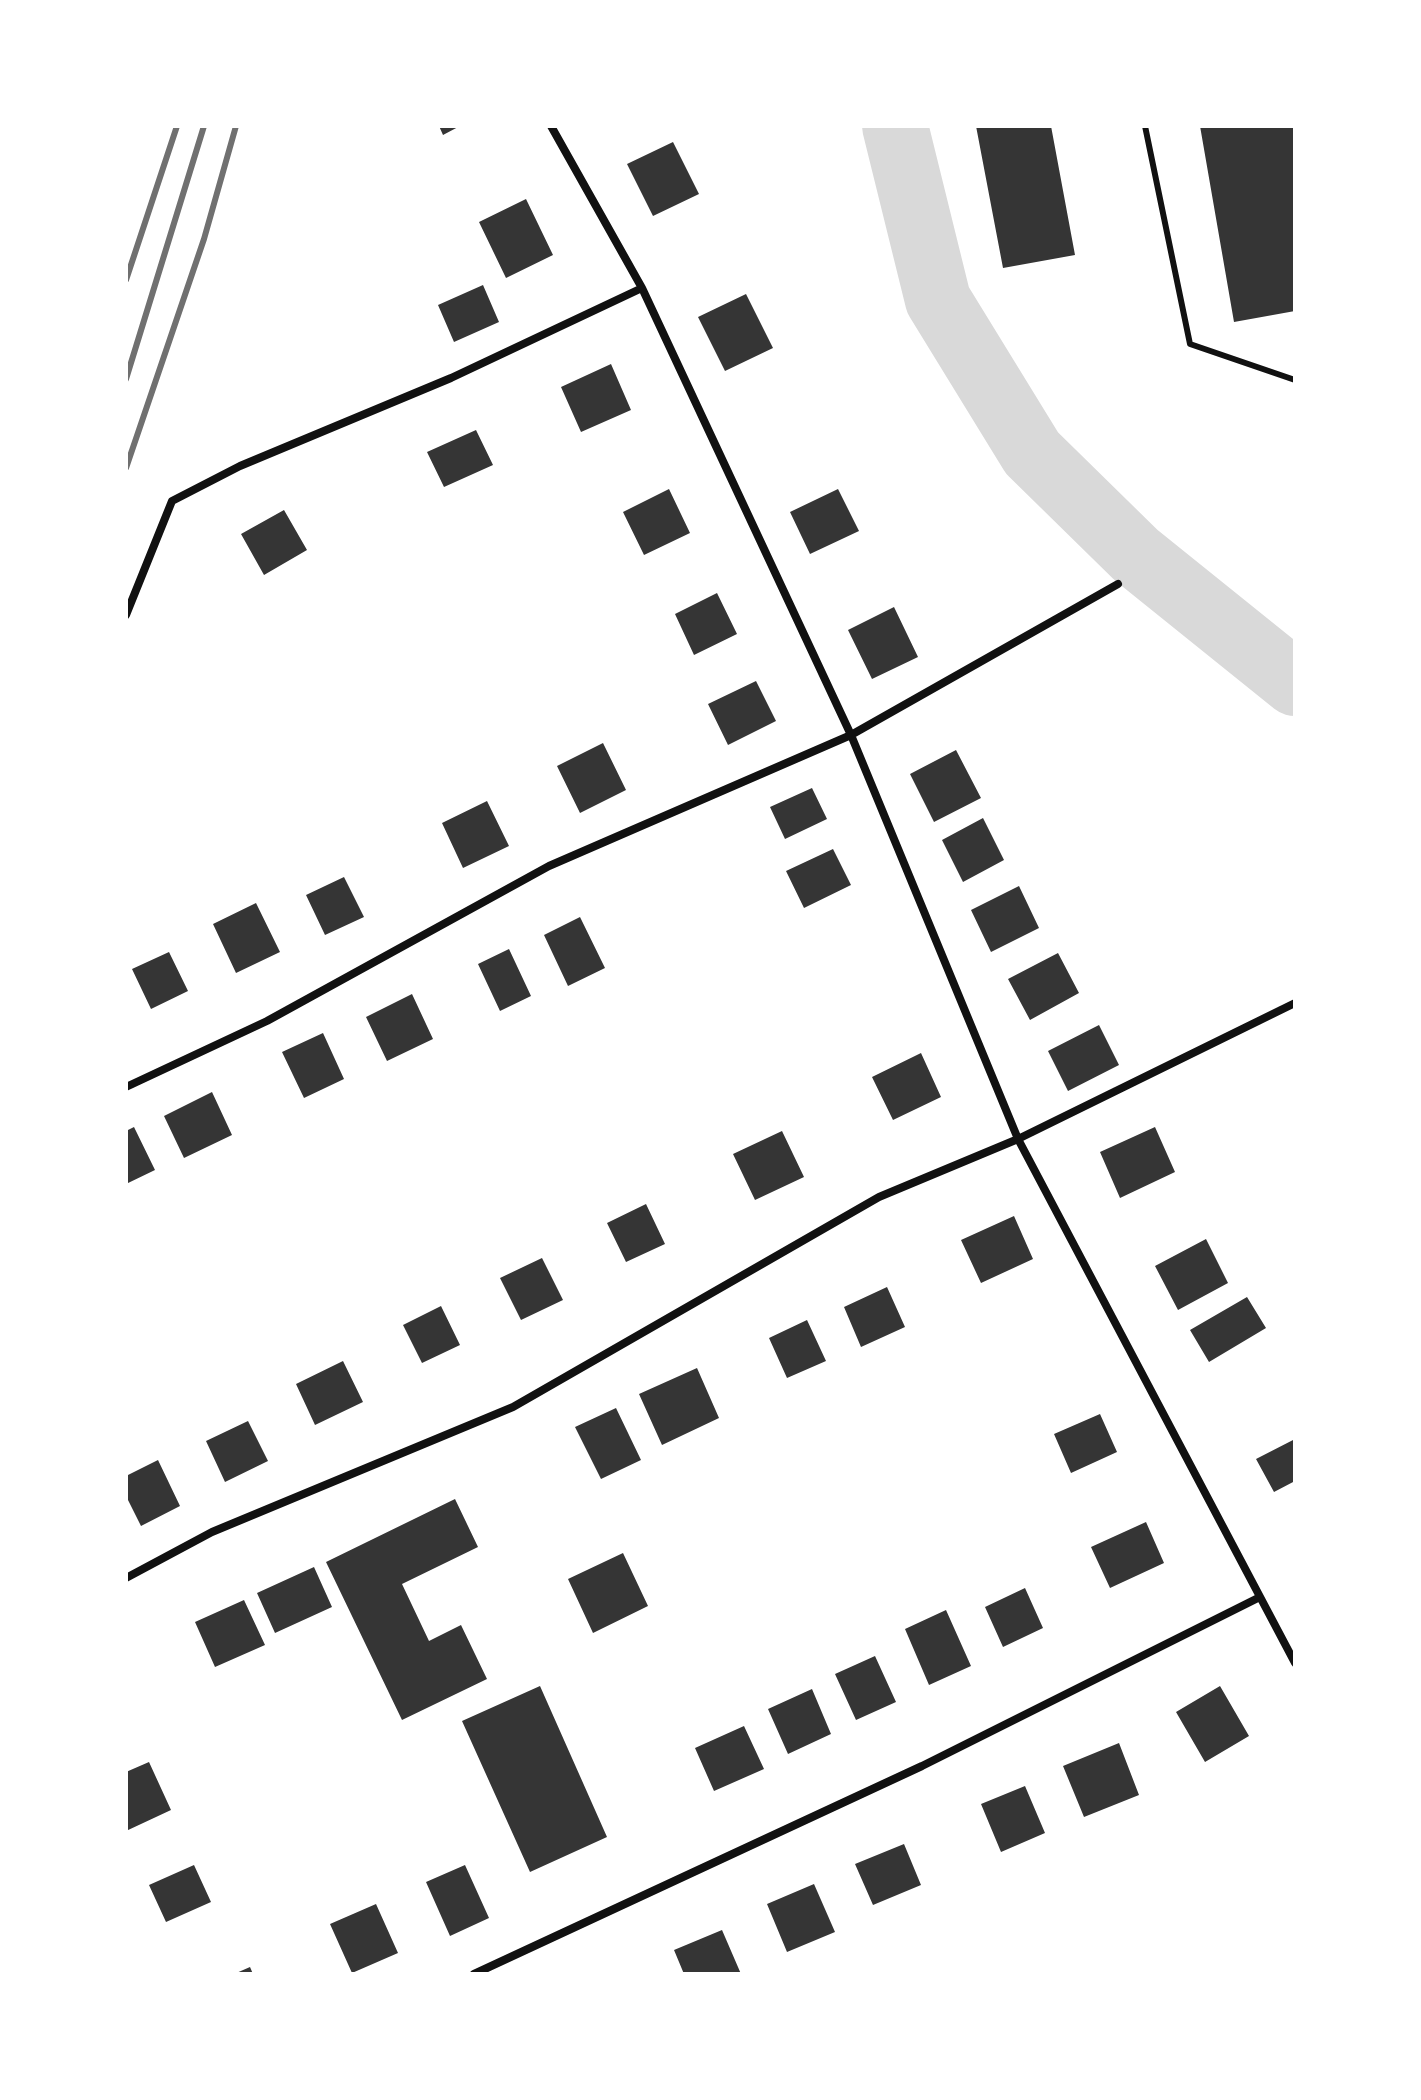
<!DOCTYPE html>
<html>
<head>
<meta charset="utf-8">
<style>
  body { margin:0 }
  #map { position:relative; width:1421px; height:2100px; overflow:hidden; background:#fff; font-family:Overpass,sans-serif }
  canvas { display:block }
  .frame { position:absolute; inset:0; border:128px solid #fff; pointer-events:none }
</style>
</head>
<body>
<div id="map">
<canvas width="1421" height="2100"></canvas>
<div class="frame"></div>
</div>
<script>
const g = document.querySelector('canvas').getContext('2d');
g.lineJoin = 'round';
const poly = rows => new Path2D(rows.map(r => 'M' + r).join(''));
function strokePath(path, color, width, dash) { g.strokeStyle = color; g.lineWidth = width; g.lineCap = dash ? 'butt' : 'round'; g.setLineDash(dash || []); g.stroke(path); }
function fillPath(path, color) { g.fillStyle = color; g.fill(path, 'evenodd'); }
strokePath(poly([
  [895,126,938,300,1032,453,1136,555,1295,683]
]), '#d9d9d9', 66);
fillPath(poly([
  [439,126,460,126,443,135],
  [976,126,1051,126,1075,255,1003,268],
  [1200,126,1295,126,1295,311,1234,322],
  [673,142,699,194,653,216,627,164],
  [526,199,553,255,506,278,479,222],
  [483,285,499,322,454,342,438,305],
  [746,294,773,348,725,371,698,317],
  [611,364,631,410,581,432,561,387],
  [476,430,493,465,444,487,427,452],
  [669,489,690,533,644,555,623,512],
  [838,489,859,531,810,554,790,512],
  [284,510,307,550,264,575,241,534],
  [717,593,737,634,694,655,675,614],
  [894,607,918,657,872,679,848,630],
  [756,681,776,721,728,745,708,704],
  [603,743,626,790,580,813,557,766],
  [956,750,981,798,934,822,910,774],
  [812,788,827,819,785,839,770,807],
  [487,801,509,846,463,868,442,823],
  [983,818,1004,860,963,882,942,840],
  [833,849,851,885,804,908,786,871],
  [344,877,364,917,325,935,306,895],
  [1019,886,1039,928,991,952,971,910],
  [256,903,280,952,236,973,213,924],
  [580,917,605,968,568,986,544,935],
  [509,949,531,996,500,1011,478,964],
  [169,952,188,991,151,1009,132,969],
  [1058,953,1079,993,1030,1020,1008,979],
  [412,994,433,1039,387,1061,366,1017],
  [1099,1025,1119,1065,1068,1091,1048,1051],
  [323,1033,344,1079,304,1098,282,1052],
  [921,1053,941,1097,893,1120,872,1077],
  [212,1092,232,1135,184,1158,164,1116],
  [134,1127,155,1170,126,1184,126,1131],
  [1155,1127,1175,1172,1120,1198,1100,1152],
  [782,1131,804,1177,755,1200,733,1154],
  [646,1204,665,1244,626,1262,607,1223],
  [1014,1216,1033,1259,981,1283,961,1240],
  [1206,1239,1228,1283,1178,1310,1155,1266],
  [542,1258,563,1300,521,1320,500,1278],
  [887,1287,905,1327,861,1347,844,1307],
  [1247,1297,1266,1328,1209,1362,1190,1330],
  [441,1306,460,1345,422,1363,403,1325],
  [807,1320,826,1361,787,1378,769,1338],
  [343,1361,363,1402,315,1425,296,1384],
  [697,1368,719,1418,662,1445,639,1394],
  [616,1408,641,1460,601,1479,575,1427],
  [1100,1414,1117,1452,1071,1473,1054,1434],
  [248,1421,268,1461,225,1482,206,1441],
  [1295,1439,1295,1481,1274,1492,1256,1459],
  [158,1460,180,1506,141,1526,126,1496,126,1476],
  [455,1499,478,1547,402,1584,429,1641,461,1625,487,1679,402,1720,326,1562],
  [1146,1522,1164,1563,1110,1588,1091,1547],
  [623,1553,648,1606,593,1633,568,1579],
  [314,1567,332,1607,275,1633,257,1593],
  [1025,1588,1043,1628,1003,1647,985,1607],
  [244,1600,265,1645,215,1667,195,1622],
  [946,1610,971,1666,929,1685,905,1629],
  [875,1656,896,1702,856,1720,835,1674],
  [540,1686,607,1837,530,1872,462,1721],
  [1220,1686,1249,1736,1205,1762,1176,1712],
  [812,1689,831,1734,788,1754,768,1709],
  [744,1726,764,1769,714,1791,695,1748],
  [1119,1743,1139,1795,1084,1817,1063,1766],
  [149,1762,171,1810,126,1831,126,1772],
  [1025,1786,1045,1833,1001,1852,981,1804],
  [904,1844,921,1885,873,1905,855,1864],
  [194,1865,211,1902,166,1922,149,1885],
  [465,1865,489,1918,450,1936,426,1882],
  [814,1884,835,1932,787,1952,767,1904],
  [376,1904,398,1953,352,1973,330,1924],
  [722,1930,741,1974,684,1974,674,1950],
  [250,1967,253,1974,234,1974]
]), '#353535');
strokePath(poly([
  [1145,126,1190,344,1295,380]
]), '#111', 6);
strokePath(poly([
  [551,126,642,288,851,735,1018,1139,1295,1663],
  [126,615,172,501,240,466,451,378,642,288],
  [126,1087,267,1021,549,866,851,735,1118,584],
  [126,1578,212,1532,513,1407,879,1197,1018,1139,1295,1003],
  [474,1974,922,1766,1258,1598]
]), '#111', 8);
strokePath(poly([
  [126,280,177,126],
  [126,379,204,126],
  [126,468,204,239,236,126]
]), '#707070', 6);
</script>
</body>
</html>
